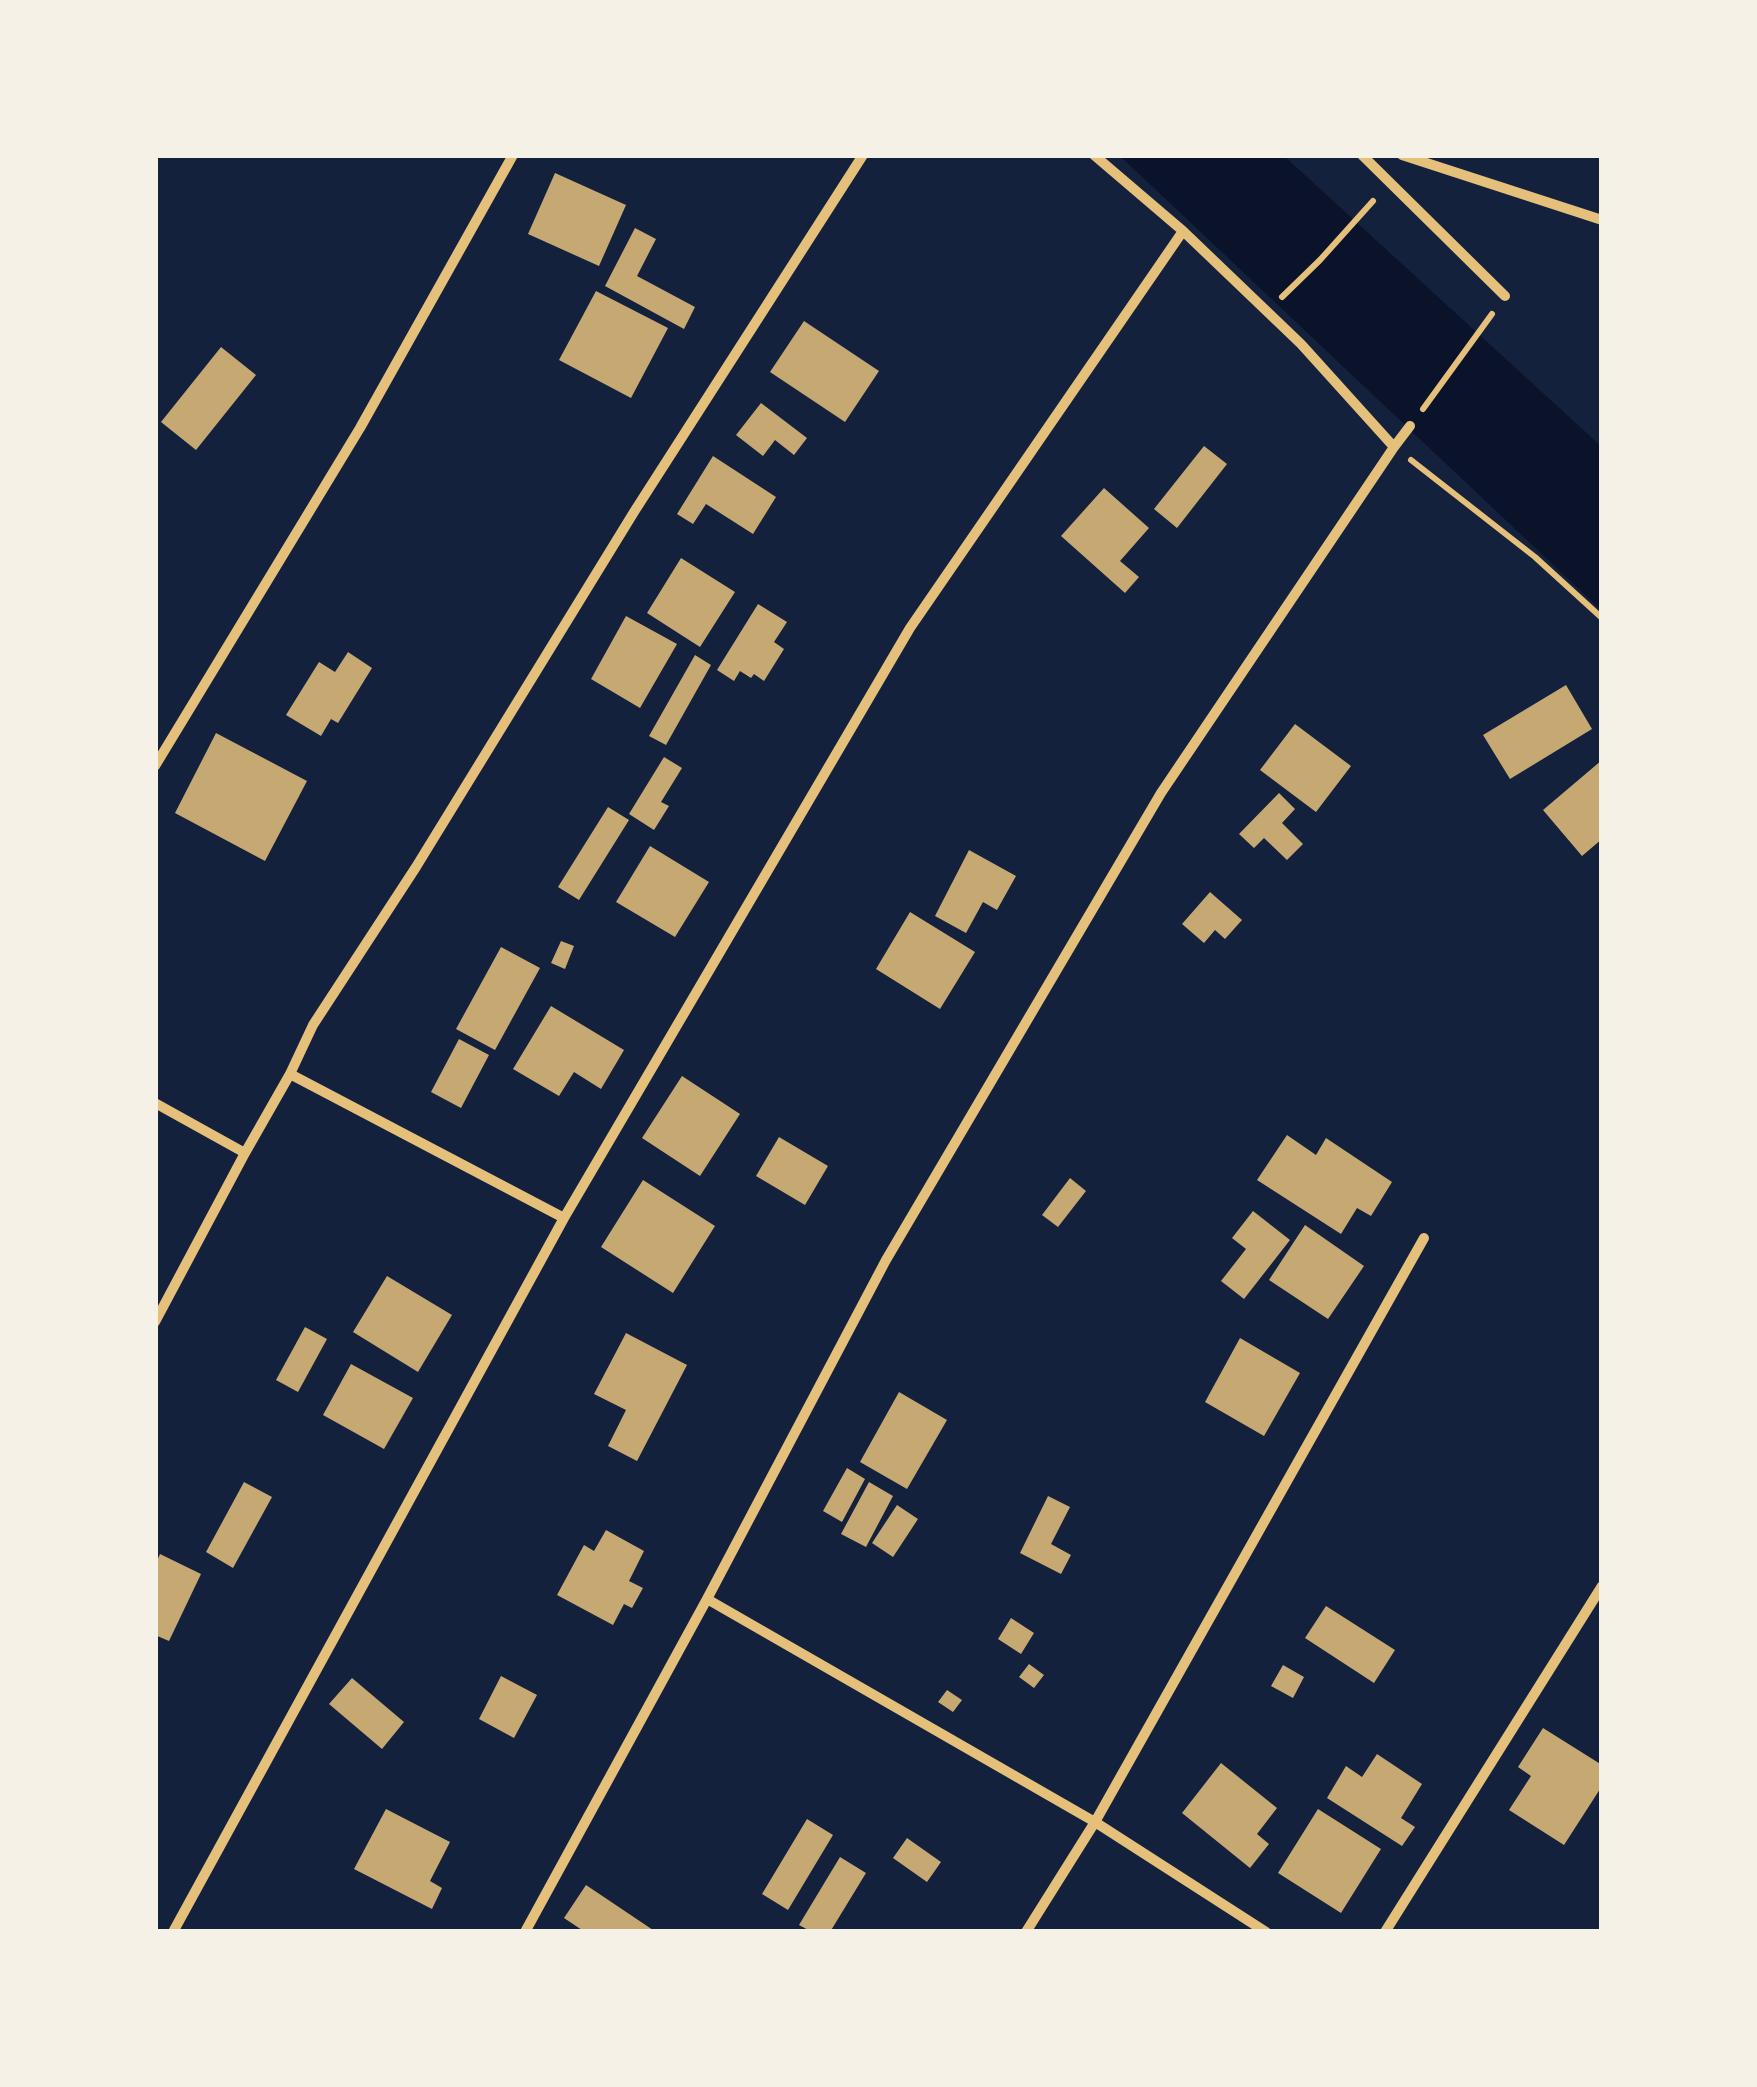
<!DOCTYPE html>
<html>
<head>
<meta charset="utf-8">
<style>
  body { margin:0 }
  #map { position:relative; width:1757px; height:2087px; overflow:hidden; background:#14213d; font-family:Raleway,sans-serif }
  canvas { display:block }
  .frame { position:absolute; inset:0; border:158px solid #f6f1e7; pointer-events:none }
</style>
</head>
<body>
<div id="map">
<canvas width="1757" height="2087"></canvas>
<div class="frame"></div>
</div>
<script>
const g = document.querySelector('canvas').getContext('2d');
g.lineJoin = 'round';
function fillPath(path, color) { g.fillStyle = color; g.fill(path, 'evenodd'); }
const poly = rows => new Path2D(rows.map(r => 'M' + r).join(''));
function strokePath(path, color, width, dash) { g.strokeStyle = color; g.lineWidth = width; g.lineCap = dash ? 'butt' : 'round'; g.setLineDash(dash || []); g.stroke(path); }
fillPath(poly([
  [1119,155,1283,155,1602,447,1602,611]
]), '#0b132b');
fillPath(poly([
  [555,173,626,205,599,266,528,234],
  [635,228,656,239,637,276,695,307,684,329,605,286],
  [596,291,668,328,631,398,559,360],
  [804,321,879,371,845,422,770,372],
  [221,347,256,375,196,450,161,422],
  [761,403,807,438,794,455,775,440,763,456,736,435],
  [1204,446,1227,464,1177,528,1154,509],
  [713,456,776,497,753,534,706,504,693,524,677,514],
  [1104,488,1149,528,1120,561,1139,577,1125,593,1061,536],
  [681,558,735,592,700,647,647,613],
  [758,604,787,622,774,642,784,649,764,681,754,674,751,678,740,671,734,681,717,670],
  [626,616,677,644,640,708,591,679],
  [348,652,372,668,338,723,331,719,321,736,286,715,319,662,335,672],
  [695,655,711,665,666,745,649,736],
  [1566,685,1592,729,1510,779,1483,735],
  [1295,724,1351,766,1316,812,1260,770],
  [216,733,307,781,265,861,175,813],
  [664,757,682,768,661,802,669,806,654,830,629,814],
  [1602,760,1602,839,1582,856,1543,810],
  [1279,793,1295,809,1282,823,1303,844,1287,860,1264,838,1254,848,1239,834],
  [608,807,629,820,579,900,558,887],
  [650,846,709,882,675,937,616,902],
  [969,850,1016,876,997,910,983,902,966,933,935,916],
  [1210,892,1242,920,1225,939,1215,930,1204,943,1182,924],
  [910,912,975,952,940,1009,876,969],
  [561,941,574,946,565,969,551,963],
  [501,947,540,968,495,1050,456,1029],
  [551,1006,624,1050,601,1089,574,1072,559,1096,513,1069],
  [459,1039,489,1055,461,1108,431,1092],
  [682,1076,740,1114,700,1176,642,1138],
  [1287,1135,1316,1155,1326,1138,1392,1182,1371,1216,1357,1208,1341,1234,1257,1180],
  [779,1137,828,1166,805,1205,756,1176],
  [1070,1178,1086,1191,1058,1227,1042,1215],
  [643,1180,715,1226,673,1293,601,1247],
  [1253,1211,1290,1240,1244,1299,1221,1281,1246,1249,1232,1238],
  [1305,1225,1364,1266,1328,1319,1269,1280],
  [387,1276,452,1315,418,1372,353,1332],
  [305,1327,327,1339,298,1392,276,1380],
  [626,1333,687,1365,637,1461,608,1446,626,1410,594,1394],
  [1240,1338,1300,1373,1264,1436,1205,1402],
  [351,1364,413,1398,384,1449,323,1415],
  [899,1392,947,1420,907,1489,860,1462],
  [847,1468,865,1479,842,1522,823,1511],
  [244,1482,272,1497,233,1568,206,1552],
  [869,1482,893,1496,866,1547,841,1534],
  [1048,1496,1070,1507,1051,1544,1071,1555,1061,1574,1020,1553],
  [897,1505,918,1519,893,1557,872,1543],
  [606,1530,644,1551,629,1581,643,1588,632,1608,624,1604,613,1625,557,1595,584,1545,594,1551],
  [160,1554,201,1574,169,1641,155,1635,155,1565],
  [1326,1606,1395,1650,1374,1683,1305,1638],
  [1011,1618,1034,1633,1021,1654,998,1639],
  [1029,1664,1044,1675,1034,1688,1019,1677],
  [1283,1665,1304,1677,1293,1698,1271,1686],
  [501,1676,537,1695,514,1738,479,1719],
  [352,1678,404,1722,382,1749,329,1704],
  [947,1690,962,1700,953,1712,938,1702],
  [1543,1728,1602,1765,1602,1786,1564,1845,1509,1810,1531,1776,1518,1767],
  [1377,1754,1422,1784,1401,1818,1415,1827,1402,1846,1327,1798,1346,1766,1362,1777],
  [1221,1763,1277,1808,1257,1834,1269,1844,1250,1868,1182,1813],
  [386,1809,450,1842,430,1881,442,1888,432,1909,354,1869],
  [1318,1809,1381,1849,1341,1913,1278,1873],
  [807,1819,833,1835,788,1910,762,1894],
  [907,1838,941,1862,927,1882,893,1858],
  [840,1857,866,1873,830,1932,812,1932,799,1925],
  [586,1885,656,1932,585,1932,564,1918]
]), '#c6a872');
strokePath(poly([
  [1282,297,1320,260,1373,201],
  [1423,409,1492,314],
  [1411,460,1535,557,1602,618]
]), '#e5c07b', 6);
strokePath(poly([
  [1094,155,1183,231,1301,344,1394,447],
  [1362,155,1505,296],
  [1402,155,1602,220],
  [155,766,360,428,513,155],
  [290,1074,564,1218],
  [155,1103,245,1153],
  [155,1322,245,1153,290,1074,313,1025,416,867,634,512,863,155],
  [707,1599,1095,1822,1266,1932],
  [173,1932,564,1218,910,628,1183,231],
  [525,1932,707,1599,886,1260,1161,793,1394,447,1410,426],
  [1026,1932,1095,1822,1424,1238],
  [1385,1932,1602,1586]
]), '#e5c07b', 10);
</script>
</body>
</html>
